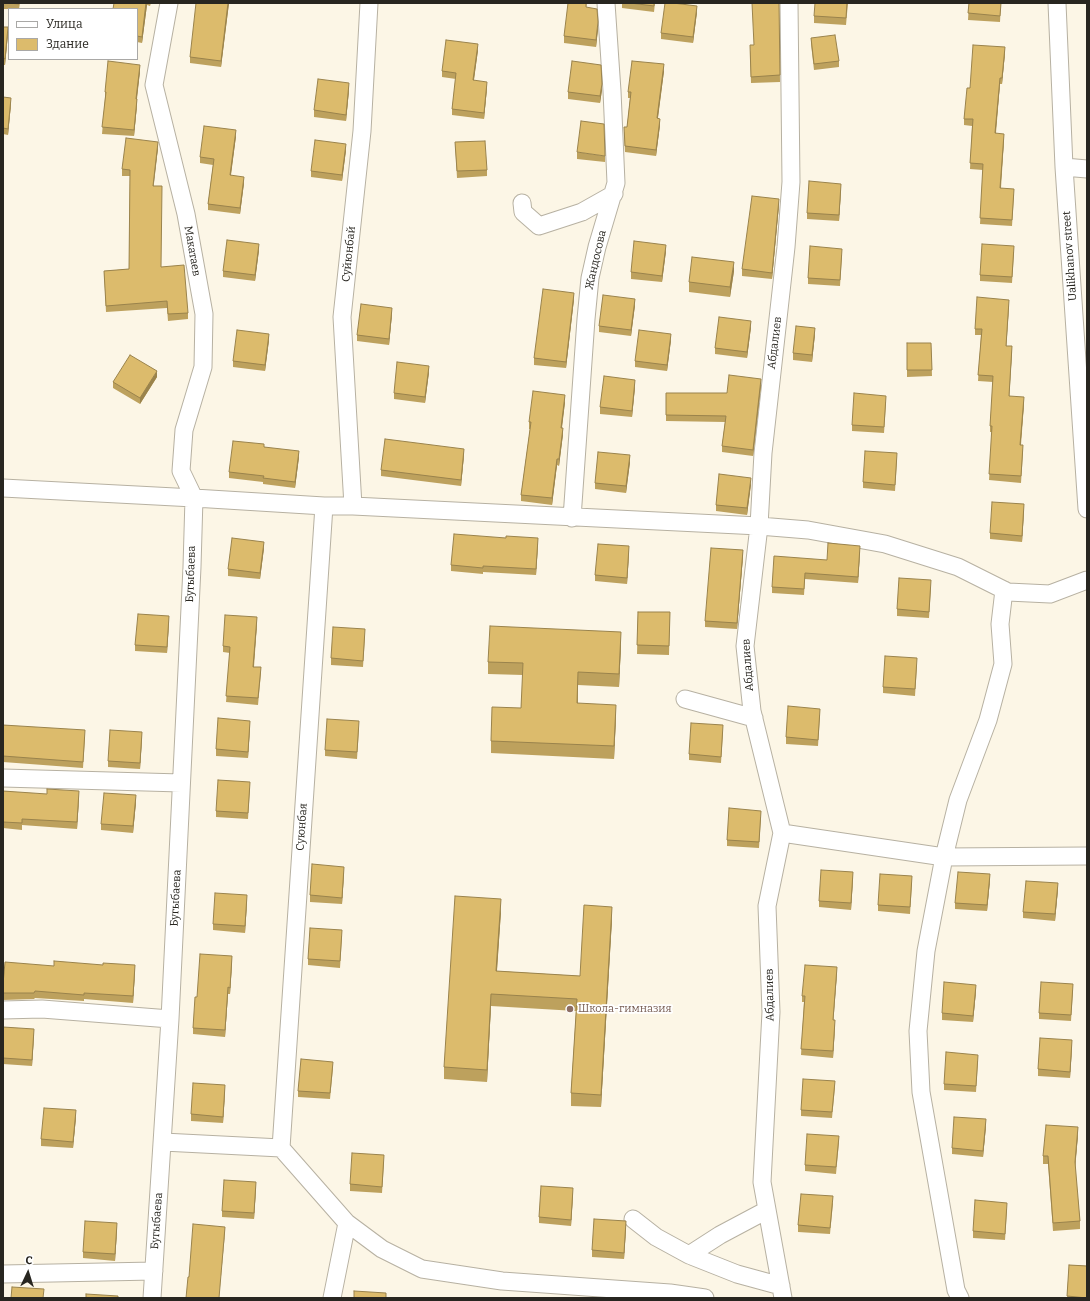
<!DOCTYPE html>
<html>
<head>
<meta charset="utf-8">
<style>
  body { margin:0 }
  #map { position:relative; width:1090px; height:1301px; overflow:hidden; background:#fcf6e6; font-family:Bitter,serif }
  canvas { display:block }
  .frame { position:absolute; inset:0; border:4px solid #282620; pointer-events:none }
  .legend { position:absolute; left:8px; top:8px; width:130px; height:52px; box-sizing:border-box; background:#fff; border:1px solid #a9a8a6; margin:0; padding:5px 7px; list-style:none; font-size:12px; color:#282620 }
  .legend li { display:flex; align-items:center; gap:8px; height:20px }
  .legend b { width:20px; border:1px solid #a9a8a6 }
  .north { position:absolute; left:8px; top:1253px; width:40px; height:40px; -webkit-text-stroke:3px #fff; paint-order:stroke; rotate:4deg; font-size:11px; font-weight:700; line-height:16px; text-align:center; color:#282620 }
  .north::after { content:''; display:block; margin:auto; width:14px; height:18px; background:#282620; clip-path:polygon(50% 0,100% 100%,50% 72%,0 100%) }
</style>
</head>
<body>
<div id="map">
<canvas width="1090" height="1301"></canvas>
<div class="frame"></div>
<ul class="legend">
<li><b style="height:5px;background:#fff"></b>Улица</li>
<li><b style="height:11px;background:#dcbb6c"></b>Здание</li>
</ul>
<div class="north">С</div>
</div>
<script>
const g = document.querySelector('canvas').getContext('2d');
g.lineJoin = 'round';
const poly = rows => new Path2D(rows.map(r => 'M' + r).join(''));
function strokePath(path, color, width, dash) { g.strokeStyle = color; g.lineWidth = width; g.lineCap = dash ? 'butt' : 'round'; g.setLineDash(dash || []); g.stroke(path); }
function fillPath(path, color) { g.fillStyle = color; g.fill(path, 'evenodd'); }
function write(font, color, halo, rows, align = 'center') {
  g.font = font + ' Bitter,serif'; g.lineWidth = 3.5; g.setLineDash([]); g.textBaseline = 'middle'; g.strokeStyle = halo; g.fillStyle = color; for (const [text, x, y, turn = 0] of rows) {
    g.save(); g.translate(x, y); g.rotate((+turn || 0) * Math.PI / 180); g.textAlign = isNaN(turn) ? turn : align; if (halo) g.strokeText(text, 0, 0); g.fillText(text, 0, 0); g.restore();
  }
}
const street = poly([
  [1057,3,1064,167,1087,509],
  [1064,167,1087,169],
  [522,203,523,212,539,226,582,212,614,194],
  [3,488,194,498,324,506,353,506,759,526,808,530,885,544,958,567,1008,592,1050,594,1087,580],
  [353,506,342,317,362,131,369,3],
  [572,518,586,319,590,278,597,247,616,183,612,91,606,3],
  [685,699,754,718],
  [3,778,181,783],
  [782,833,944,857,1087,856],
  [3,1010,42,1009,170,1019],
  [163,1142,281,1148,347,1223,382,1249,422,1269,502,1281,670,1293,705,1298],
  [281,1148,324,506],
  [633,1219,656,1237,689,1255,720,1235,767,1210],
  [689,1255,737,1274,781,1286],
  [3,1274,154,1271],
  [152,1298,170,1019,192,567,194,498,181,471,184,430,203,367,204,314,186,214,154,85,169,3],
  [332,1298,347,1223],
  [783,1298,762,1182,771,1012,767,906,782,833,752,711,745,646,759,526,763,453,786,247,791,182,789,3],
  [960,1298,956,1290,921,1092,918,1031,926,951,944,857,958,800,988,720,1003,664,1000,624,1004,590]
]);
strokePath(street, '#b7b1a2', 19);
strokePath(street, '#fff', 17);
fillPath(poly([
  [3,3,20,3,19,9,3,9],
  [114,3,151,3,150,6,147,5,142,43,137,42,137,9],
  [229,3,221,67,190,63,190,57],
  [587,3,586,8,598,29,596,47,564,43,564,36],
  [622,3,655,3,654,12,622,8],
  [779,3,780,82,751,83,750,52],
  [848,3,846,25,814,23,814,16],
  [969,3,1001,3,1000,22,968,20],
  [697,12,693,43,661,39,661,33],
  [3,27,8,34,5,65,3,65],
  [811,38,839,61,839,67,814,70,811,44],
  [478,50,474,80,487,88,484,119,452,115,452,109,456,79,442,77,442,71],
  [1005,53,1002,84,1000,84,996,133,1004,140,1001,188,1014,195,1012,226,980,224,983,170,970,169,972,126,964,125,964,119,970,88],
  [140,71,137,99,137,105,134,136,102,134,105,98,105,92],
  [664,71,658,118,660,125,656,156,625,152,624,133,627,127,630,98,628,98,628,92],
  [349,90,346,121,314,117,314,110],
  [602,90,600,103,568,99,568,92],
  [3,97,11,104,8,135,3,134],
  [236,136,231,175,244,183,240,214,208,210,208,204,213,165,200,163,200,157],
  [455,142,487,170,487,176,457,178],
  [158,148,153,186,161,267,188,313,188,319,168,321,167,308,106,312,104,271,129,269,130,176,122,176,122,169],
  [346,150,342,181,311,177,311,171],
  [577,152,605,156,605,162,577,159],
  [841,190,839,221,807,219,807,213],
  [779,205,772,279,742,276,742,269],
  [259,250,255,281,223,277,223,271],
  [666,251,662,282,631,279,631,272],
  [1014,252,1012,283,980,281,980,275],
  [842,255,840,286,808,284,808,278],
  [734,271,730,297,689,292,689,282],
  [574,299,566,368,534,365,534,358],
  [635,305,631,336,599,332,599,326],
  [1009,306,1006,346,1012,352,1009,396,1024,404,1021,445,1023,452,1021,483,989,480,992,432,990,432,990,426,993,382,978,381,981,335,975,335,975,329],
  [392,314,389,345,357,341,357,335],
  [751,327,747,358,715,354,715,348],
  [815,334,812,362,793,360,793,353],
  [269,340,265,371,233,367,233,361],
  [671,340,667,371,635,367,635,361],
  [907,343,931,343,932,376,907,377],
  [429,372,425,403,394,399,394,393],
  [157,377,140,404,113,388,113,382],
  [761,385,753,456,722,452,722,446,725,422,666,421,666,393,727,393],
  [635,387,632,417,600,414,600,407],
  [565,402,562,428,563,434,559,466,557,465,552,505,521,501,521,495,530,429,529,429,529,422],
  [886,402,884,433,852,431,852,425],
  [264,447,299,457,295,488,263,484,263,482,229,478,229,472],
  [464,455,461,486,381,476,381,470],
  [897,460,895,491,863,488,863,482],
  [630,462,626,493,595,489,595,483],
  [751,484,747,515,716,511,716,505],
  [1024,511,1022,542,990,539,990,533],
  [538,544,536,575,483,572,483,574,451,571,451,565],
  [264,548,260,579,228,576,228,569],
  [860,552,858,583,805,579,804,595,772,593,772,587,827,560],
  [629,553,627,584,595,581,595,575],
  [743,556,737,629,705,627,705,621],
  [931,587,929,618,897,616,897,609],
  [638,612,670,612,669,655,637,654],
  [169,622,167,653,135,651,135,645],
  [257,624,254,667,261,673,258,705,226,702,230,653,223,652,223,646],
  [365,636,363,667,331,665,331,658],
  [621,645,619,687,578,685,578,703,616,717,614,759,491,753,491,741,521,708,523,675,488,674,488,662],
  [917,665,915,696,883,693,883,687],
  [820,715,818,746,786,744,786,737],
  [3,725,85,737,83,768,3,762],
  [250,727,248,758,216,756,216,749],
  [359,728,357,759,325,756,325,750],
  [723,732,721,763,689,760,689,754],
  [142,738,140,769,108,767,108,761],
  [250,788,248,819,216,817,216,811],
  [3,791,79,798,77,829,22,825,22,830,3,828],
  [136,802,133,833,101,830,101,824],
  [761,817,759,848,727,846,727,840],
  [344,873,342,904,310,902,310,895],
  [853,878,851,910,819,907,819,901],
  [990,880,987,911,955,909,955,903],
  [912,883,910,914,878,911,878,905],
  [1058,889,1055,921,1023,918,1023,912],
  [247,902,245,933,213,930,213,924],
  [501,911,497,971,580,976,612,919,601,1107,571,1106,571,1093,576,1011,491,1006,487,1082,444,1079,444,1067],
  [342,936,340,968,308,965,308,959],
  [232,963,230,994,228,994,225,1037,193,1034,193,1028,197,997],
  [135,972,133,1003,84,999,84,1001,35,998,34,999,3,1000,3,984],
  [837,973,833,1020,835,1026,833,1058,801,1055,804,1002,802,1002,802,996],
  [1073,990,1071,1021,1039,1019,1039,1013],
  [976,991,973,1022,942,1020,942,1013],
  [3,1027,34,1035,32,1066,3,1064],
  [1072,1047,1070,1078,1038,1076,1038,1069],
  [978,1061,976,1092,944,1090,944,1084],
  [333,1068,330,1099,298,1097,298,1091],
  [835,1087,832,1118,801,1116,801,1110],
  [225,1092,223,1123,191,1121,191,1114],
  [76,1117,73,1148,41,1146,41,1139],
  [986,1126,983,1157,952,1154,952,1148],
  [1078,1135,1075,1166,1080,1221,1080,1229,1053,1231,1048,1164,1043,1164,1043,1156],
  [839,1142,836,1174,805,1171,805,1165],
  [384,1162,382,1193,350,1191,350,1184],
  [256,1188,254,1219,222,1217,222,1211],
  [573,1194,571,1226,539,1223,539,1217],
  [833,1203,830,1234,798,1232,798,1225],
  [1007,1209,1005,1240,973,1238,973,1231],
  [626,1228,624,1259,592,1257,592,1250],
  [117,1230,115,1261,83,1258,83,1252],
  [1069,1265,1087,1266,1087,1298,1067,1298]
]), '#bda15d');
fillPath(poly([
  [146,3,147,5,142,43,142,37],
  [228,3,229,3,221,67,221,61],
  [697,6,697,12,693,43,693,37],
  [598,22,598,29,596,47,596,40],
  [8,27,8,34,5,65,5,59],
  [478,44,478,50,473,86,473,80],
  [1005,47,1005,53,1002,84,1002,78],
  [664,64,664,71,657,124,657,118],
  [140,65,140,71,136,105,136,99],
  [1000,78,1000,84,995,140,995,133],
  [487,82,487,88,484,119,484,113],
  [349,83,349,90,346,121,346,115],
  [602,84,602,90,600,103,600,96],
  [11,98,11,104,8,135,8,129],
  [137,99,137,105,134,136,134,130],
  [660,119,660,125,656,156,656,150],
  [236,130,236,136,230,181,230,175],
  [1004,134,1004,140,1000,194,1000,188],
  [158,142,158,148,153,192,153,186],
  [346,144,346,150,342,181,342,175],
  [244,177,244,183,240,214,240,208],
  [841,184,841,190,839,221,839,215],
  [779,199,779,205,772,279,772,273],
  [259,244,259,250,255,281,255,275],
  [666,245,666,251,662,282,662,276],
  [734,262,734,271,730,297,730,287],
  [574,293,574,299,566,368,566,362],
  [635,299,635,305,631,336,631,330],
  [1009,300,1009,306,1006,352,1006,346],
  [392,308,392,314,389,345,389,339],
  [751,321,751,327,747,358,747,352],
  [815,328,815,334,812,362,812,355],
  [269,334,269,340,265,371,265,365],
  [671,334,671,340,667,371,667,365],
  [1012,346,1012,352,1009,402,1009,396],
  [429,366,429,372,425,403,425,397],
  [157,371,157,377,140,404,140,398],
  [761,379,761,385,753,456,753,450],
  [635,380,635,387,632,417,632,411],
  [565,395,565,402,561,434,561,428],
  [1024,397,1024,404,1020,451,1020,445],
  [563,428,563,434,559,466,559,459],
  [464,449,464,455,461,486,461,480],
  [299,451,299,457,295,488,295,482],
  [630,455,630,462,626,493,626,486],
  [557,459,557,465,552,505,552,498],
  [751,478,751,484,747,515,747,508],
  [1024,504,1024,511,1022,542,1022,536],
  [538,538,538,544,536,575,536,569],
  [264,542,264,548,260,579,260,573],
  [629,546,629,553,627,584,627,578],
  [860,546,860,552,858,583,858,577],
  [743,550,743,556,737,629,737,623],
  [169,616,169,622,167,653,167,647],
  [257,617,257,624,253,673,253,667],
  [621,632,621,645,619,687,619,674],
  [578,672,578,685,577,716,577,703],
  [616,705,616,717,614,759,614,746],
  [250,721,250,727,248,758,248,752],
  [142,732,142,738,140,769,140,763],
  [79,791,79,798,77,829,77,822],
  [136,795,136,802,133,833,133,826],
  [344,867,344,873,342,904,342,898],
  [853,872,853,878,851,910,851,903],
  [990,874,990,880,987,911,987,905],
  [1058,883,1058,889,1055,921,1055,914],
  [247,895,247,902,245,933,245,926],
  [501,899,501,911,496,983,496,971],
  [612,907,612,919,601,1107,601,1095],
  [232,956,232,963,230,994,230,988],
  [135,965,135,972,133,1003,133,996],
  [837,967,837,973,833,1026,833,1020],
  [976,985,976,991,973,1022,973,1016],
  [228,987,228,994,225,1037,225,1030],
  [491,994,491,1006,487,1082,487,1070],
  [835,1020,835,1026,833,1058,833,1051],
  [34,1029,34,1035,32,1066,32,1060],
  [1072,1040,1072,1047,1070,1078,1070,1072],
  [225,1085,225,1092,223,1123,223,1117],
  [76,1110,76,1117,73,1148,73,1142],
  [986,1119,986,1126,983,1157,983,1151],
  [1078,1127,1078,1135,1075,1170,1075,1162],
  [256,1182,256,1188,254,1219,254,1213],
  [573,1188,573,1194,571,1226,571,1220],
  [626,1221,626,1228,624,1259,624,1253],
  [117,1223,117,1230,115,1261,115,1254],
  [225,1227,225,1233,219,1298]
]), '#9a834c');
const building = poly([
  [8,3,19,3,19,4,8,3],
  [114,3,146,3,142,37,137,36,137,9,113,9,114,3],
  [196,3,228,3,221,61,190,57,196,3],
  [568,3,586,3,586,7,597,9,598,22,596,40,564,36,568,3],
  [630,3,654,3,654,6,630,3],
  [665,3,673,3,697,6,693,37,661,33,665,3],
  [752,3,779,3,780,75,751,77,750,45,754,45,752,3],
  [815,3,847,3,846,18,814,16,815,3],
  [969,3,1001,3,1000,16,968,13,969,3],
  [3,27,8,27,5,59,3,58,3,27],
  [835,35,839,61,814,64,811,38,835,35],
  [446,40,478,44,473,80,487,82,484,113,452,109,456,73,442,71,446,40],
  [973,45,1005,47,1002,78,1000,78,995,133,1004,134,1000,188,1014,189,1012,220,980,218,983,164,970,163,973,119,964,119,967,88,970,88,973,45],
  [108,61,140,65,136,99,137,99,134,130,102,127,106,92,105,92,108,61],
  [572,61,601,65,602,84,600,96,568,92,572,61],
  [632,61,664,64,657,118,660,119,656,150,625,146,624,127,627,127,631,92,628,92,632,61],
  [318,79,349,83,346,115,314,110,318,79],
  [3,97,11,98,8,129,3,128,3,97],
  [581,121,604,124,605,156,577,152,581,121],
  [204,126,236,130,230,175,244,177,240,208,208,204,214,159,200,157,204,126],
  [126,138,158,142,153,186,162,186,161,267,184,265,188,313,168,314,167,301,106,306,104,271,129,269,130,170,122,169,126,138],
  [315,140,346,144,342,175,311,171,315,140],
  [485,141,487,170,457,171,455,142,485,141],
  [809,181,841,184,839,215,807,213,809,181],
  [752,196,779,199,772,273,742,269,752,196],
  [227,240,259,244,255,275,223,271,227,240],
  [634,241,666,245,662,276,631,272,634,241],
  [982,244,1014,246,1012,277,980,275,982,244],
  [810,246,842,249,840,280,808,278,810,246],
  [692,257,734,262,730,287,689,282,692,257],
  [543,289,574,293,566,362,534,358,543,289],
  [603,295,635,299,631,330,599,326,603,295],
  [977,297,1009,300,1006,346,1012,346,1009,396,1024,397,1020,445,1023,445,1021,476,989,474,992,426,990,426,993,376,978,375,982,329,975,329,977,297],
  [361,304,392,308,389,339,357,335,361,304],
  [719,317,751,321,747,352,715,348,719,317],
  [796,326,815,328,812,355,793,353,796,326],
  [237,330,269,334,265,365,233,361,237,330],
  [639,330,671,334,667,365,635,361,639,330],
  [907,343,931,343,932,370,907,370,907,343],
  [130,355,157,371,140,398,113,382,130,355],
  [397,362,429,366,425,397,394,393,397,362],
  [729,375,761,379,753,450,722,446,726,416,666,415,666,393,727,393,729,375],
  [604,376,635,380,632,411,600,407,604,376],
  [533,391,565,395,561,428,563,428,559,459,557,459,552,498,521,495,531,422,529,422,533,391],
  [854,393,886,396,884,427,852,425,854,393],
  [385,439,464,449,461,480,381,470,385,439],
  [233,441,264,444,264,447,299,451,295,482,263,478,264,476,229,472,233,441],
  [865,451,897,453,895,485,863,482,865,451],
  [598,452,630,455,626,486,595,483,598,452],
  [719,474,751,478,747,508,716,505,719,474],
  [992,502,1024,504,1022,536,990,533,992,502],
  [454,534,506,538,506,536,538,538,536,569,483,566,483,568,451,565,454,534],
  [232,538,264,542,260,573,228,569,232,538],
  [828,543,860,546,858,577,805,573,804,589,772,587,774,556,827,560,828,543],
  [598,544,629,546,627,578,595,575,598,544],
  [711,548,743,550,737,623,705,621,711,548],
  [899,578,931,580,929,612,897,609,899,578],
  [638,612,670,612,669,646,637,645,638,612],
  [138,614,169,616,167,647,135,645,138,614],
  [225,615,257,617,253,667,261,667,258,698,226,696,230,647,223,646,225,615],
  [490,626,621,632,619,674,578,672,577,703,616,705,614,746,491,741,492,707,521,708,523,663,488,662,490,626],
  [333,627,365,629,363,661,331,658,333,627],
  [885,656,917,658,915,689,883,687,885,656],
  [788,706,820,709,818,740,786,737,788,706],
  [218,718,250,721,248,752,216,749,218,718],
  [327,719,359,721,357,752,325,750,327,719],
  [691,723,723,725,721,757,689,754,691,723],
  [3,725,85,730,83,762,3,756,3,725],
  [110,730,142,732,140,763,108,761,110,730],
  [218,780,250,782,248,813,216,811,218,780],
  [47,789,79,791,77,822,22,819,22,823,3,822,3,791,47,794,47,789],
  [104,793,136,795,133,826,101,824,104,793],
  [729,808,761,811,759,842,727,840,729,808],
  [312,864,344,867,342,898,310,895,312,864],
  [821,870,853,872,851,903,819,901,821,870],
  [958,872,990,874,987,905,955,903,958,872],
  [880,874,912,876,910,907,878,905,880,874],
  [1026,881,1058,883,1055,914,1023,912,1026,881],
  [215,893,247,895,245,926,213,924,215,893],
  [455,896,501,899,496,971,580,976,584,905,612,907,601,1095,571,1093,577,999,491,994,487,1070,444,1067,455,896],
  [310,928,342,930,340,961,308,959,310,928],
  [200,954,232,956,230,988,228,987,225,1030,193,1028,195,997,197,997,200,954],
  [54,961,103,965,103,963,135,965,133,996,84,993,84,995,35,991,34,993,3,993,3,984,5,962,54,966,54,961],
  [805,965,837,967,833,1020,835,1020,833,1051,801,1049,805,996,802,996,805,965],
  [944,982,976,985,973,1016,942,1013,944,982],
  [1041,982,1073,984,1071,1015,1039,1013,1041,982],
  [3,1027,34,1029,32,1060,3,1058,3,1027],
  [1040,1038,1072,1040,1070,1072,1038,1069,1040,1038],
  [946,1052,978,1055,976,1086,944,1084,946,1052],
  [301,1059,333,1062,330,1093,298,1091,301,1059],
  [803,1079,835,1081,832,1112,801,1110,803,1079],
  [193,1083,225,1085,223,1117,191,1114,193,1083],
  [44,1108,76,1110,73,1142,41,1139,44,1108],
  [954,1117,986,1119,983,1151,952,1148,954,1117],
  [1046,1125,1078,1127,1075,1162,1080,1221,1053,1223,1048,1156,1043,1156,1046,1125],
  [807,1134,839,1136,836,1167,805,1165,807,1134],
  [352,1153,384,1155,382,1187,350,1184,352,1153],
  [224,1180,256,1182,254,1213,222,1211,224,1180],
  [541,1186,573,1188,571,1220,539,1217,541,1186],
  [801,1194,833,1196,830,1228,798,1225,801,1194],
  [975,1200,1007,1203,1005,1234,973,1231,975,1200],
  [594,1219,626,1221,624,1253,592,1250,594,1219],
  [85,1221,117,1223,115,1254,83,1252,85,1221],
  [193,1224,225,1227,219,1298,186,1298,188,1277,189,1277,193,1224],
  [1069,1265,1087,1266,1087,1298,1067,1296,1069,1265],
  [12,1287,44,1289,43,1298,11,1298,12,1287],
  [354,1291,386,1293,386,1298,354,1298,354,1291],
  [86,1294,118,1296,118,1298,86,1298,86,1294]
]);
fillPath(building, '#dcbb6c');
strokePath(building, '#9a834c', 1);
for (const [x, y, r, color] of [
  [570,1009,4,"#8d6e63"]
]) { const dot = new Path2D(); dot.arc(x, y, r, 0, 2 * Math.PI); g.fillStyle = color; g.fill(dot); strokePath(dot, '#fff', 1.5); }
write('11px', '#282620', '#fff', [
  ["Макатаев",192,251,80],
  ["Суйюнбай",349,254,-84],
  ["Ualikhanov street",1070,256,-94],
  ["Жандосова",596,260,-77],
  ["Абдалиев",775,343,-83],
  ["Бугыбаева",191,574,-88],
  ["Абдалиев",748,665,-94],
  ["Суюнбая",302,827,-86],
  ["Бугыбаева",176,898,-87],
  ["Абдалиев",770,995,-91],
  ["Бугыбаева",157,1221,-86]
]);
write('11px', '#785e54', '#fff', [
  ["Школа-гимназия",578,1009]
], 'left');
</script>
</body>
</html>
